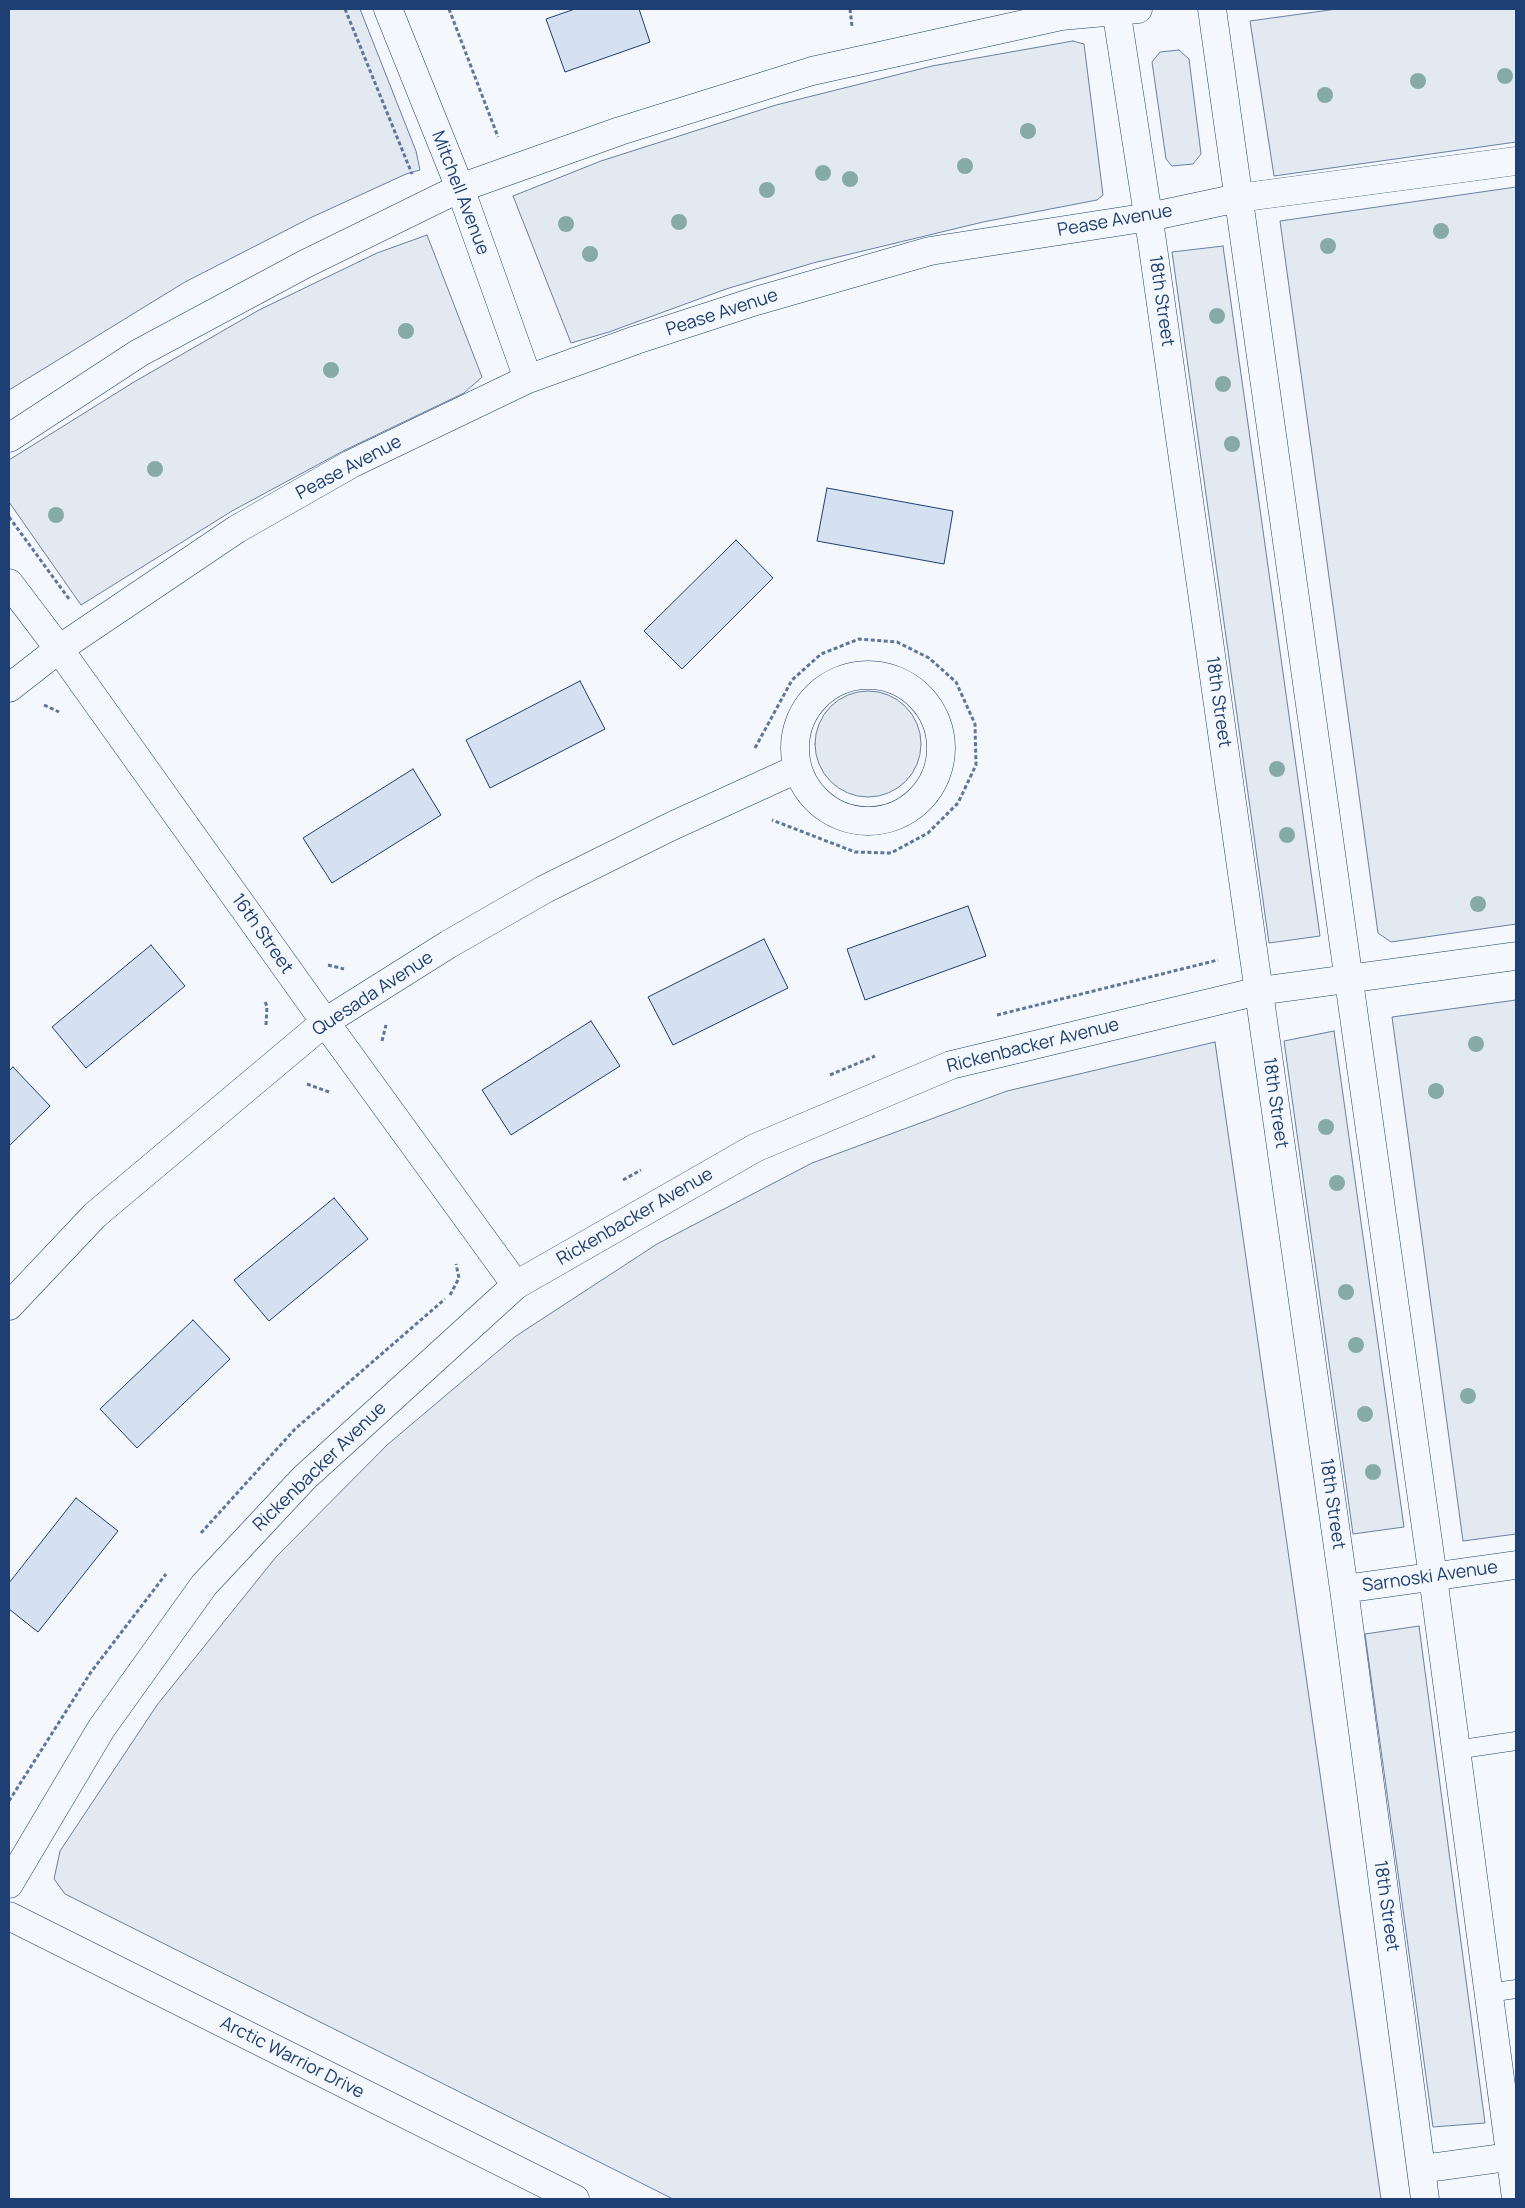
<!DOCTYPE html>
<html>
<head>
<meta charset="utf-8">
<style>
  body { margin:0 }
  #map { position:relative; width:1525px; height:2208px; overflow:hidden; background:#f4f7fb; font-family:Manrope,sans-serif }
  canvas { display:block }
  .frame { position:absolute; inset:0; border:10px solid #1d3f73; pointer-events:none }
</style>
</head>
<body>
<div id="map">
<canvas width="1525" height="2208"></canvas>
<div class="frame"></div>
</div>
<script>
const g = document.querySelector('canvas').getContext('2d');
g.lineJoin = 'round';
function fillPath(path, color) { g.fillStyle = color; g.fill(path, 'evenodd'); }
const poly = rows => new Path2D(rows.map(r => 'M' + r).join(''));
function strokePath(path, color, width, dash) { g.strokeStyle = color; g.lineWidth = width; g.lineCap = dash ? 'butt' : 'round'; g.setLineDash(dash || []); g.stroke(path); }
function write(font, color, halo, rows, align = 'center') {
  g.font = font + ' Manrope,sans-serif'; g.lineWidth = 4; g.setLineDash([]); g.textBaseline = 'middle'; g.strokeStyle = halo; g.fillStyle = color; for (const [text, x, y, turn = 0] of rows) {
    g.save(); g.translate(x, y); g.rotate((+turn || 0) * Math.PI / 180); g.textAlign = isNaN(turn) ? turn : align; if (halo) g.strokeText(text, 0, 0); g.fillText(text, 0, 0); g.restore();
  }
}
const green = poly([
  [9,9,360,9,416,151,420,170,406,174,310,218,185,282,9,390,9,9],
  [1337,9,1516,9,1516,142,1274,176,1250,21,1337,9],
  [1073,41,1084,44,1103,195,1097,200,983,222,813,263,726,289,609,332,571,343,513,196,601,161,776,105,932,66,1073,41],
  [1179,50,1189,59,1201,154,1193,164,1172,166,1166,159,1152,62,1160,52,1179,50],
  [1516,187,1516,924,1391,942,1378,933,1280,221,1516,187],
  [427,235,482,377,464,393,345,450,232,511,81,605,9,502,9,460,134,382,259,310,377,253,427,235],
  [1223,246,1320,936,1269,943,1172,252,1223,246],
  '815 744a53 53 0 1 1 106 0a53 53 0 1 1-106 0Z',
  [1516,1000,1516,1534,1463,1541,1392,1017,1516,1000],
  [1334,1031,1404,1527,1353,1534,1284,1041,1334,1031],
  [1215,1042,1381,2199,673,2199,65,1894,54,1879,60,1851,157,1705,276,1557,387,1445,516,1336,657,1244,812,1163,1007,1091,1215,1042],
  [1419,1626,1485,2123,1433,2127,1365,1634,1419,1626]
]);
fillPath(green, '#e3e9f0');
strokePath(green, '#687fa3', 1);
const building = poly([
  [575,9,639,9,650,42,565,72,546,19,575,9],
  [827,488,953,511,944,564,817,541,827,488],
  [736,540,773,578,682,669,644,631,736,540],
  [580,681,605,729,490,788,466,740,580,681],
  [413,769,441,815,332,883,303,838,413,769],
  [968,906,986,956,865,1000,847,949,968,906],
  [764,939,788,988,673,1045,648,997,764,939],
  [151,945,185,986,86,1068,52,1027,151,945],
  [591,1021,620,1066,511,1135,482,1090,591,1021],
  [13,1067,50,1106,9,1146,9,1071,13,1067],
  [334,1198,368,1239,269,1321,234,1280,334,1198],
  [193,1320,230,1359,137,1448,100,1409,193,1320],
  [76,1498,118,1531,38,1632,9,1609,9,1583,76,1498]
]);
fillPath(building, '#d5e0f0');
strokePath(building, '#1d3f73', 1);
const service = poly([
  [1455,1750,1516,1741],
  [1488,1993,1516,1989]
]);
const minor = poly([
  [388,9,460,188,528,379],
  [1116,9,1152,241,1344,1589,1425,2199],
  [1212,9,1433,1577,1516,2198],
  [9,438,139,353,305,264,460,188,620,131,812,71,1061,16,1138,9],
  [9,583,59,649,325,1022,516,1285],
  '795 748a73 73 0 1 1 146 0a73 73 0 1 1-146 0Z',
  [9,688,59,649,237,529,351,464,528,379,636,340,756,301,930,251,1149,217,1238,198,1516,161],
  [9,1306,95,1215,325,1022,449,944,545,889,672,826,797,769],
  [1344,1589,1516,1565],
  [9,1884,101,1729,204,1585,304,1478,516,1285,755,1148,951,1065,1259,991,1516,956],
  [1421,2169,1516,2156]
]);
const primary = poly([
  [9,1916,575,2199]
]);
strokePath(service, '#1d3f73', 19);
strokePath(minor, '#1d3f73', 29);
strokePath(primary, '#1d3f73', 29);
strokePath(poly([
  [345,9,412,174],
  [449,9,498,137],
  [850,9,852,26],
  [9,517,69,599],
  [44,705,59,712],
  [755,748,792,680,821,654,859,639,897,642,929,658,956,682,975,724,976,765,958,803,928,833,891,853,855,852,772,820],
  [328,965,344,969],
  [265,1002,267,1006,266,1025],
  [997,1015,1218,960],
  [382,1041,386,1025],
  [830,1075,875,1056],
  [307,1084,329,1092],
  [623,1180,641,1170],
  [450,1295,459,1278,456,1264],
  [201,1533,295,1429,445,1299],
  [9,1801,91,1672,166,1574]
]), '#5e769c', 3, [4, 2.5]);
strokePath(service, '#f4f7fb', 18);
strokePath(minor, '#f4f7fb', 28);
strokePath(primary, '#f4f7fb', 28);
g.fillStyle = '#86aba6';
for (const [x, y] of [
  [1505,76],
  [1418,81],
  [1325,95],
  [1028,131],
  [965,166],
  [823,173],
  [850,179],
  [767,190],
  [679,222],
  [566,224],
  [1441,231],
  [1328,246],
  [590,254],
  [1217,316],
  [406,331],
  [331,370],
  [1223,384],
  [1232,444],
  [155,469],
  [56,515],
  [1277,769],
  [1287,835],
  [1478,904],
  [1476,1044],
  [1436,1091],
  [1326,1127],
  [1337,1183],
  [1346,1292],
  [1356,1345],
  [1468,1396],
  [1365,1414],
  [1373,1472]
]) { g.beginPath(); g.arc(x, y, 8, 0, 2 * Math.PI); g.fill(); }
write('18px', '#1d3f73', '#f4f7fb', [
  ["Mitchell Avenue",460,193,69],
  ["Pease Avenue",1115,221,-10],
  ["18th Street",1161,301,82],
  ["Pease Avenue",722,313,-18],
  ["Pease Avenue",349,468,-28],
  ["18th Street",1218,702,82],
  ["16th Street",262,934,55],
  ["Quesada Avenue",373,994,-33],
  ["Rickenbacker Avenue",1033,1046,-14],
  ["18th Street",1275,1103,82],
  ["Rickenbacker Avenue",635,1217,-30],
  ["Rickenbacker Avenue",320,1467,-44],
  ["18th Street",1332,1504,82],
  ["Sarnoski Avenue",1430,1577,-8],
  ["18th Street",1386,1906,82],
  ["Arctic Warrior Drive",292,2058,27]
]);
</script>
</body>
</html>
